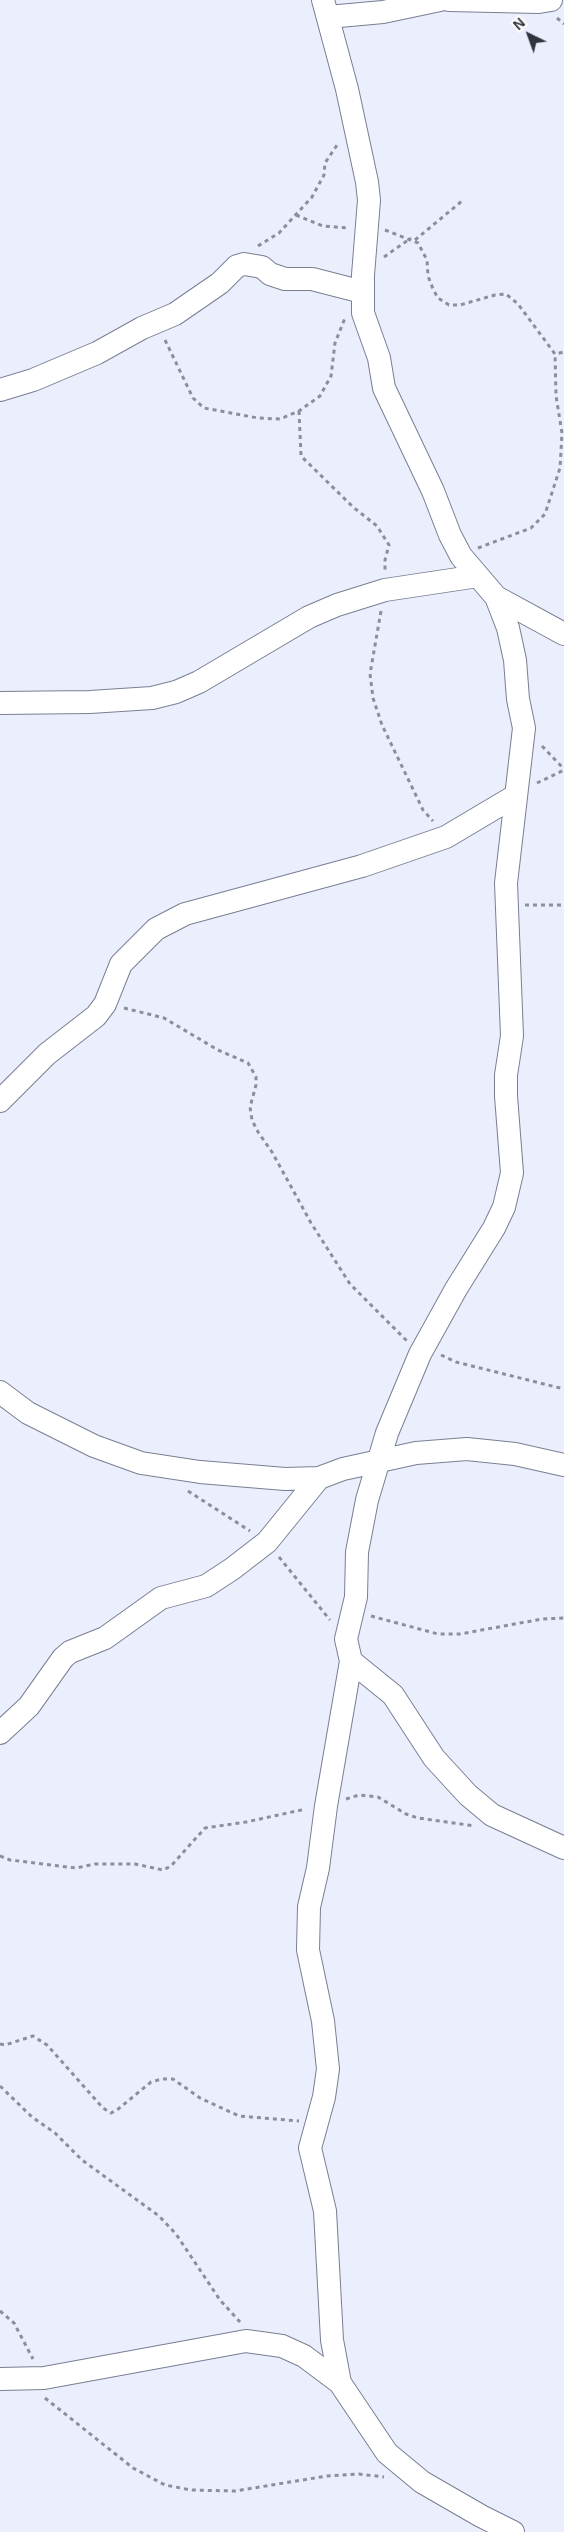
<!DOCTYPE html>
<html>
<head>
<meta charset="utf-8">
<style>
  body { margin:0 }
  #map { position:relative; width:564px; height:2532px; overflow:hidden; background:#ebeffd; font-family:Arial,sans-serif }
  canvas { display:block }
  .north { position:absolute; left:504px; top:10px; width:50px; height:50px; -webkit-text-stroke:4px #fdfdfd; paint-order:stroke; rotate:318deg; font-size:14px; font-weight:700; line-height:20px; text-align:center; color:#31343d }
  .north::after { content:''; display:block; margin:auto; width:18px; height:22px; background:#31343d; clip-path:polygon(50% 0,100% 100%,50% 72%,0 100%) }
</style>
</head>
<body>
<div id="map">
<canvas width="564" height="2532"></canvas>
<div class="north">N</div>
</div>
<script>
const g = document.querySelector('canvas').getContext('2d');
g.lineJoin = 'round';
const poly = rows => new Path2D(rows.map(r => 'M' + r).join(''));
function strokePath(path, color, width, dash) { g.strokeStyle = color; g.lineWidth = width; g.lineCap = dash ? 'butt' : 'round'; g.setLineDash(dash || []); g.stroke(path); }
const minor = poly([
  [323,0,347,89,367,182,369,200,363,275,363,313,379,358,384,388,433,491,450,535,461,556,496,597,508,628,515,660,518,699,524,728,506,883,512,1036,506,1075,506,1096,512,1173,504,1207,494,1228,456,1289,420,1354,387,1433,367,1500,357,1552,356,1597,346,1639,351,1661,326,1806,318,1868,309,1907,308,1950,323,2021,328,2069,324,2097,310,2148,325,2211,332,2340,340,2383,387,2453,422,2482,481,2516,513,2532],
  [449,0,539,2,551,0],
  [328,17,383,12,440,0],
  [0,390,33,380,97,353,142,328,175,314,220,283,237,266,244,264,262,267,270,274,285,279,312,279,355,290,362,294],
  [496,597,564,634],
  [0,703,90,702,152,698,176,692,199,682,309,617,337,605,385,590,478,576],
  [0,1101,47,1054,96,1016,105,1004,121,964,156,929,185,914,362,866,446,837,515,796],
  [0,1392,28,1413,94,1446,141,1463,200,1472,285,1479,319,1478,343,1469,416,1453,467,1449,515,1454,564,1465],
  [351,1661,393,1695,434,1758,468,1795,492,1815,564,1848],
  [0,1733,29,1706,63,1658,70,1652,105,1638,161,1598,206,1586,232,1569,267,1542,319,1478],
  [0,2379,44,2378,246,2341,282,2346,304,2356,340,2383]
]);
strokePath(minor, '#797f93', 24);
strokePath(poly([
  [557,18,564,24],
  [296,215,323,226,348,228],
  [385,230,418,243,427,260,428,276,433,289,438,298,449,305,460,305,495,295,506,294,518,304,555,354,564,352],
  [415,240,462,201],
  [258,246,279,233,312,197,324,175,325,163,339,142],
  [384,257,411,238],
  [165,340,193,398,204,408,258,418,280,419,299,411,320,396,331,376,335,343,345,318],
  [299,411,301,456,353,507,377,526,389,545,385,560,385,570],
  [478,548,531,528,545,514,560,468,562,433,556,396,555,354],
  [381,611,370,674,373,698,382,725,423,810,433,821],
  [542,746,564,769],
  [537,783,564,770],
  [525,905,564,905],
  [124,1008,164,1018,218,1050,248,1063,256,1077,256,1085,250,1107,252,1120,258,1132,272,1152,311,1223,350,1284,407,1341],
  [441,1355,456,1362,564,1389],
  [188,1491,250,1531],
  [279,1557,330,1620],
  [371,1616,438,1634,460,1634,542,1619,564,1618],
  [346,1799,359,1795,378,1797,406,1814,418,1818,475,1826],
  [0,1856,10,1860,76,1868,95,1864,135,1864,163,1870,171,1866,205,1828,246,1822,306,1809],
  [0,2044,5,2045,33,2036,47,2045,103,2108,111,2113,117,2110,151,2082,162,2079,173,2079,200,2098,239,2116,299,2121],
  [0,2086,32,2117,55,2133,82,2160,159,2216,176,2234,220,2300,240,2322],
  [0,2311,14,2323,33,2359],
  [45,2398,133,2468,165,2485,191,2490,235,2491,327,2476,359,2474,384,2477]
]), '#8c8f9b', 3, [4, 4]);
strokePath(minor, '#fff', 22);
</script>
</body>
</html>
